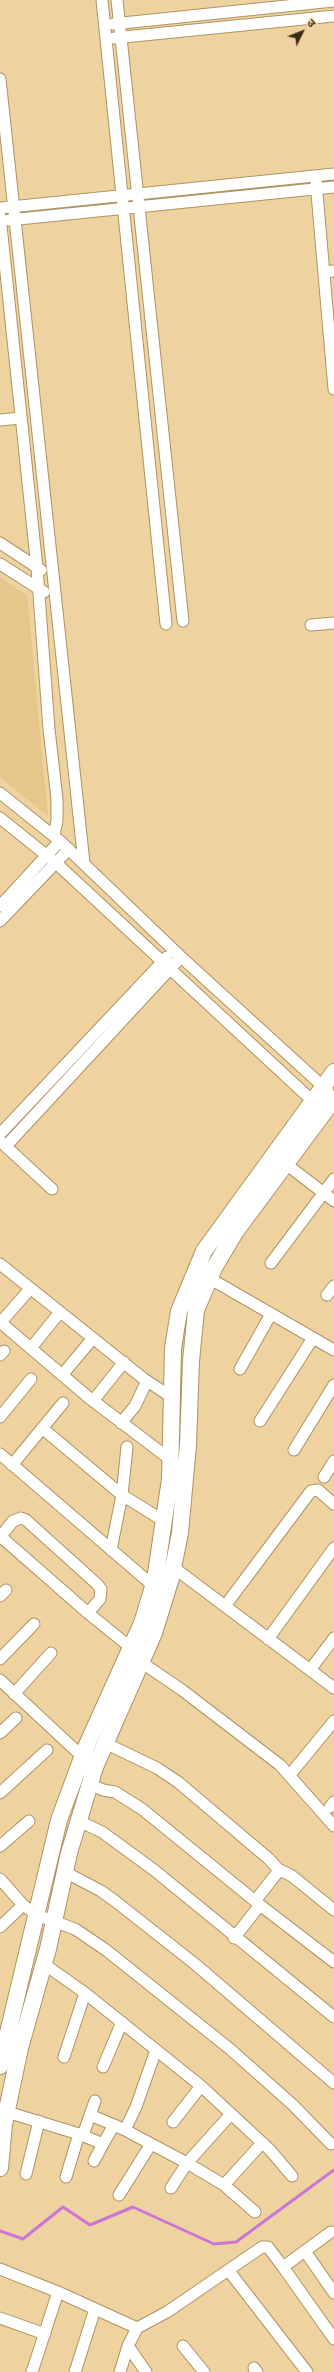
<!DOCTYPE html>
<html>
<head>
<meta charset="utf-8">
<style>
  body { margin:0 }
  #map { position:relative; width:334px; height:2372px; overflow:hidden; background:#eed3a0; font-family:Georgia,"Noto Sans Devanagari",serif }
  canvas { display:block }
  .north { position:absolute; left:282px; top:12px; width:40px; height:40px; -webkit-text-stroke:3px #fce1ac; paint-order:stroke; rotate:47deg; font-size:11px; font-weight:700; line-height:16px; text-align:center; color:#362c17 }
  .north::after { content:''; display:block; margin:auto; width:14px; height:18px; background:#362c17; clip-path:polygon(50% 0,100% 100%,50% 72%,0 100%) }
</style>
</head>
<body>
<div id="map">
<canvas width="334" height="2372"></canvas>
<div class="north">उ</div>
</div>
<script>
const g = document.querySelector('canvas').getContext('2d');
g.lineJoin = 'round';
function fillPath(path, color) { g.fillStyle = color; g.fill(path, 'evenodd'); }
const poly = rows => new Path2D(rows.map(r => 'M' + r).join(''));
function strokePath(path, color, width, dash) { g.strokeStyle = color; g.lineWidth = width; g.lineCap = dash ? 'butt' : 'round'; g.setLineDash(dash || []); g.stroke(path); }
fillPath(poly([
  [0,577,27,595,48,816,0,777]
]), '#e5c68b');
strokePath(poly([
  [0,2231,23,2239,63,2207,90,2225,133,2207,214,2244,236,2242,334,2170]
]), '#cd74d7', 3);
const street = poly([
  [102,0,166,624],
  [117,0,183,621],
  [113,24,334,1],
  [114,38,334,16],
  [0,79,84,863],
  [316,182,334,389],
  [0,208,334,174],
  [0,216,37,568,49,729,57,799,57,821,54,835],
  [9,220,334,187],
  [324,272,334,271],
  [0,420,21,418],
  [0,543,41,570],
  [0,564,44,592],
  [311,625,334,623],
  [0,793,60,841,181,957,328,1091],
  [0,818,56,863,318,1106],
  [0,906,60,841],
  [0,921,69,849],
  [0,1134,167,957],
  [0,1141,52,1189],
  [6,1146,181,957],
  [286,1164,334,1201],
  [271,1263,334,1179],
  [0,1264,144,1379,173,1398],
  [209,1278,334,1350],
  [327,1295,334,1286],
  [0,1322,88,1397,171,1460],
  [1,1322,30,1289],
  [31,1348,60,1312],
  [0,1355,4,1351],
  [240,1369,271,1314],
  [63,1374,93,1338],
  [93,1401,124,1362],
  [0,1417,31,1379],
  [260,1421,313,1338],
  [121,1423,135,1406,147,1381],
  [42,1428,122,1495,164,1521],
  [294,1450,334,1385],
  [0,1454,157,1589],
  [12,1465,63,1403],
  [324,1477,334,1461],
  [0,1536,88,1613,130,1647],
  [1,1536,13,1521,21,1518,26,1520,97,1584,101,1589,100,1599,88,1613],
  [111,1550,122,1495,127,1447],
  [173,1567,334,1688],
  [0,1596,6,1590],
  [225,1606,311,1491,318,1490,334,1504],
  [268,1639,334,1548],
  [0,1659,34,1624],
  [141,1662,182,1690,280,1765,334,1826],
  [310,1670,334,1638],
  [0,1680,86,1760],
  [14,1694,51,1653],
  [0,1733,16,1718],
  [105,1743,157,1768,178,1782,269,1859,278,1869,277,1873,255,1901],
  [293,1771,334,1721],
  [90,1784,103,1790,115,1792,142,1809,260,1905,334,1962],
  [0,1793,47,1750],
  [330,1807,334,1802],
  [79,1821,102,1832,154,1870,334,2017],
  [0,1846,29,1821],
  [278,1869,292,1876,334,1910],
  [65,1872,101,1891,115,1901,195,1964,334,2083],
  [0,1879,23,1905,37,1915,75,1929,106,1950,230,2049,293,2105,331,2144],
  [0,1927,23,1905],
  [234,1938,260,1905],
  [44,1964,85,1993,201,2086,270,2150,292,2176],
  [64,2057,85,1993],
  [103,2067,122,2022],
  [7,2112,79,2134],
  [90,2115,114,2125],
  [173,2122,201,2086],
  [125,2130,187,2163,224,2185,262,2143],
  [83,2135,95,2101],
  [94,2161,103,2144],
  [26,2174,39,2121],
  [66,2177,79,2134,103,2144,114,2125,125,2130,136,2107,156,2050],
  [224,2185,255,2212],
  [171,2188,187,2163,231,2114],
  [119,2195,151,2144],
  [331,2232,283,2267,334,2339],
  [305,2251,334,2293],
  [0,2269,58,2292,137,2328],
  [229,2271,307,2372],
  [0,2318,45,2334],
  [183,2346,204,2372],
  [254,2368,257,2372],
  [32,2372,58,2292],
  [75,2372,95,2309],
  [120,2372,128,2346],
  [146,2372,128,2346,137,2328,167,2312,262,2247,268,2247,283,2267]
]);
const secondary = poly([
  [0,2066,59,1820,86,1747,142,1623,155,1580,170,1479,173,1348,179,1311,204,1251,334,1072],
  [0,2168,4,2124,20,2048,48,1949,69,1853,95,1767,154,1633,171,1578,180,1533,188,1445,191,1361,196,1310,214,1268,236,1231,334,1099]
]);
strokePath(street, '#ae9462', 13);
strokePath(secondary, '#ae9462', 18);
strokePath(street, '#fff', 11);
strokePath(secondary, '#fff', 16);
</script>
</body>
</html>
